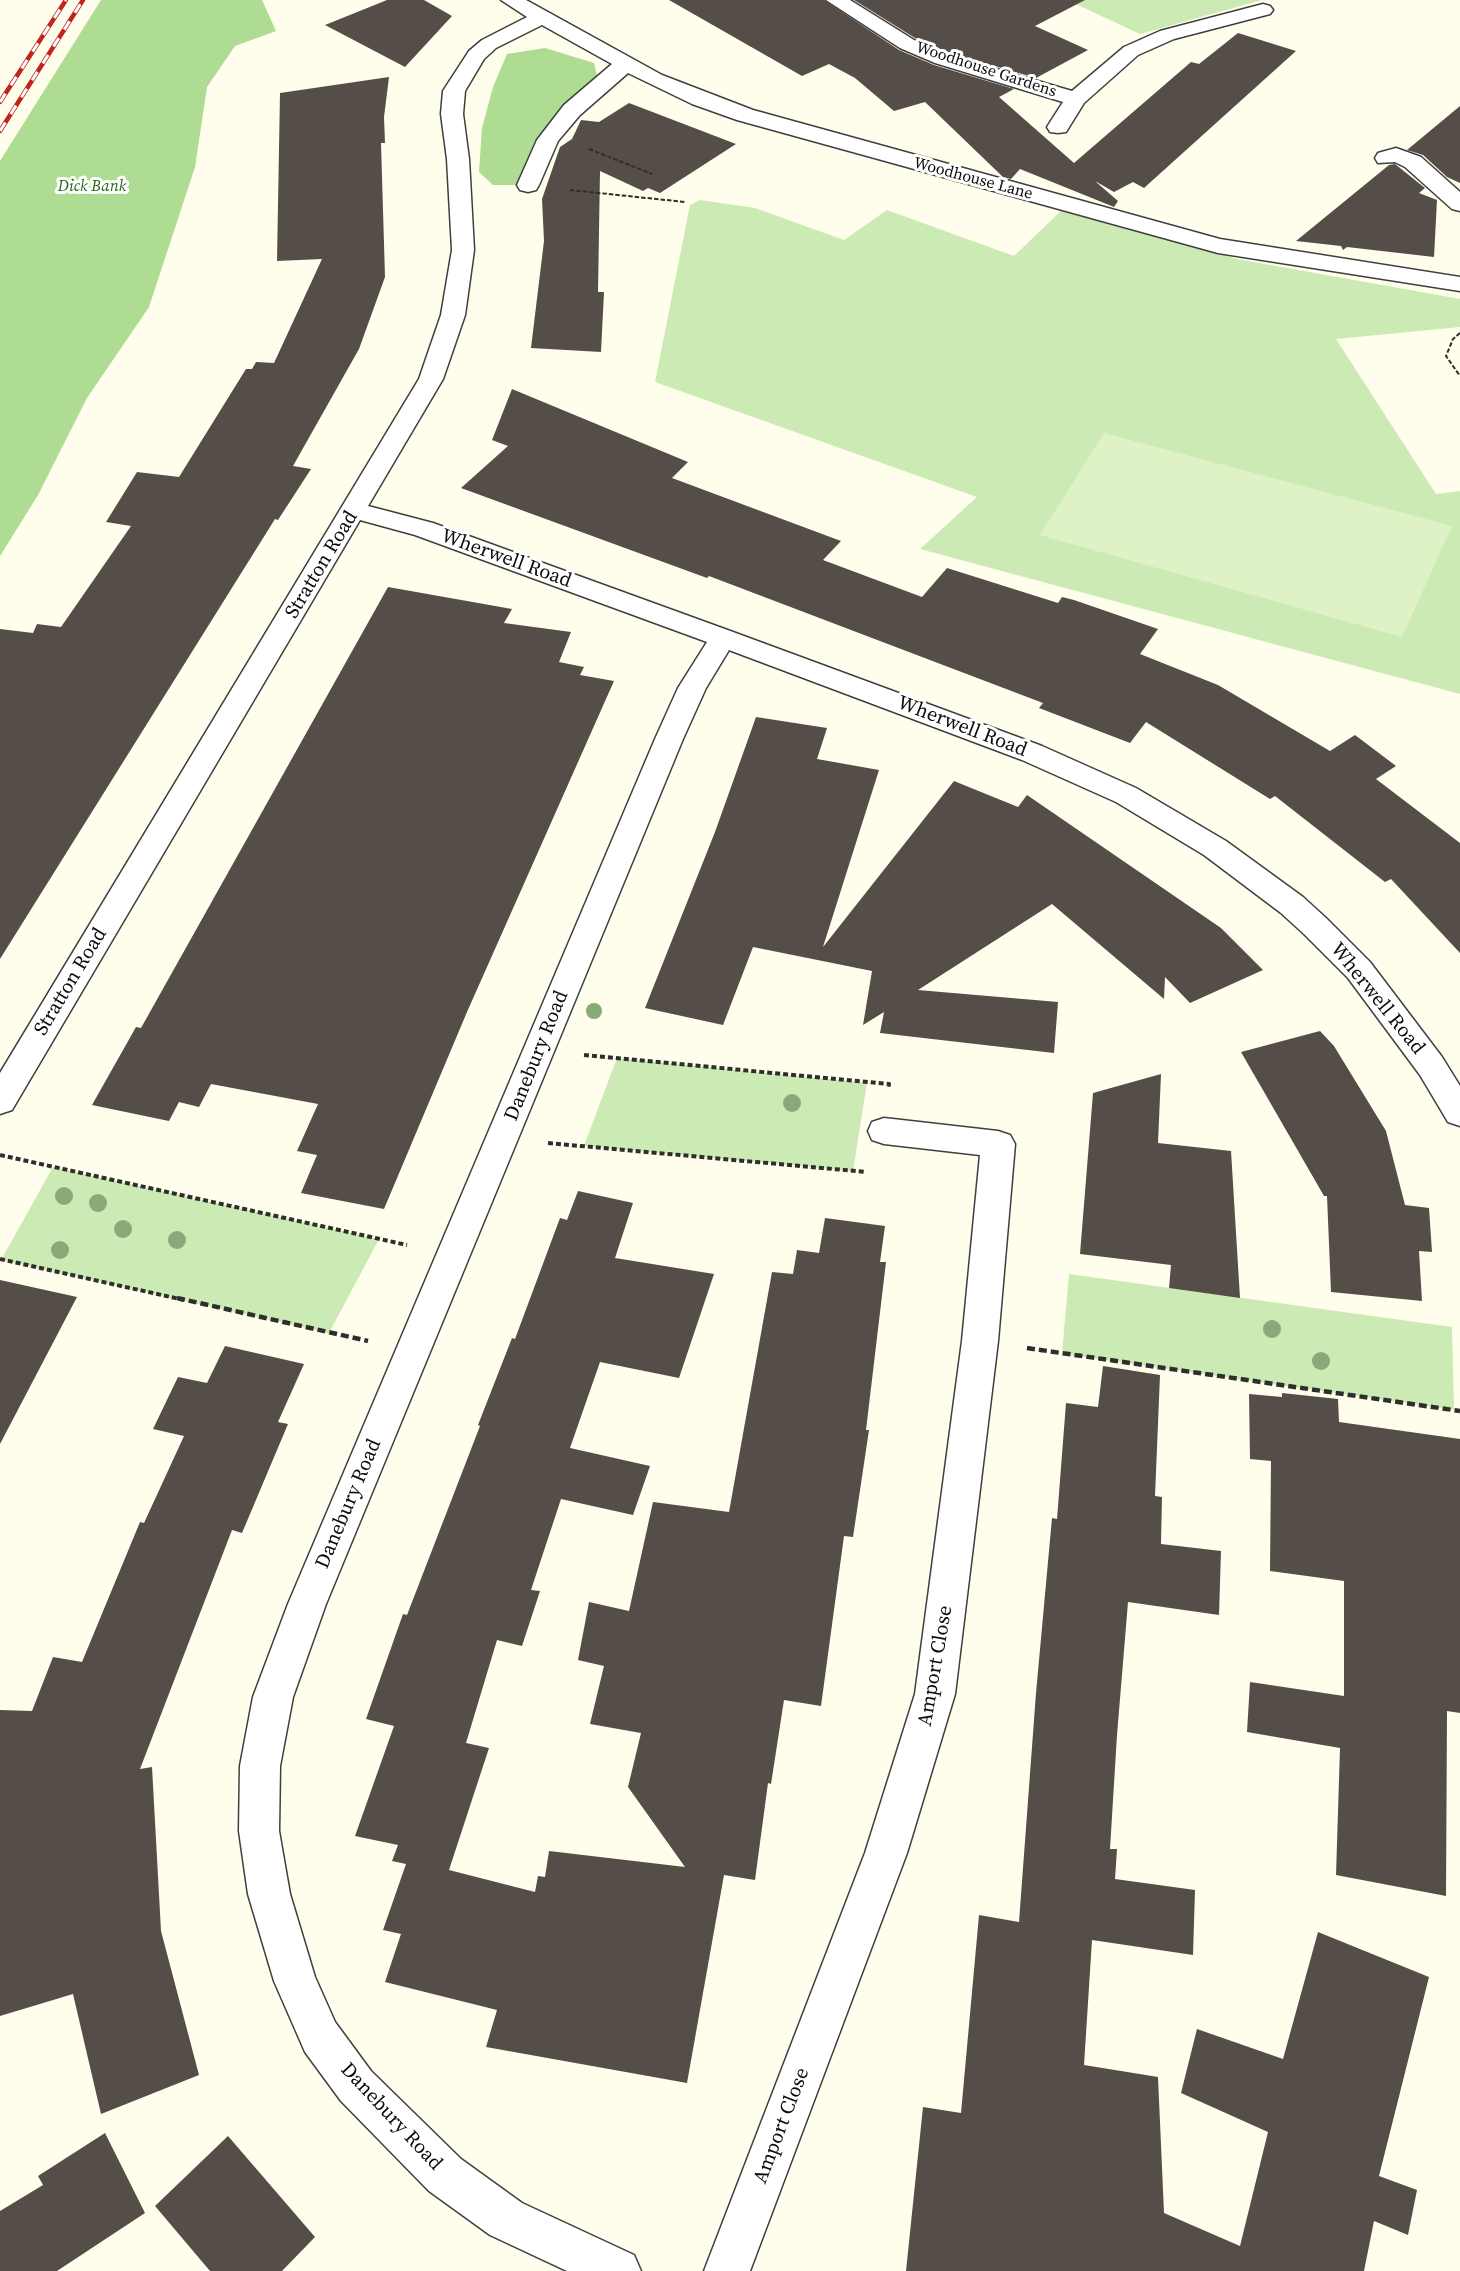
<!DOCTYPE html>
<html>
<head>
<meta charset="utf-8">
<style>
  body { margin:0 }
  canvas { display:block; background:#fffdec }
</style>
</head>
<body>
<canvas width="1460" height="2271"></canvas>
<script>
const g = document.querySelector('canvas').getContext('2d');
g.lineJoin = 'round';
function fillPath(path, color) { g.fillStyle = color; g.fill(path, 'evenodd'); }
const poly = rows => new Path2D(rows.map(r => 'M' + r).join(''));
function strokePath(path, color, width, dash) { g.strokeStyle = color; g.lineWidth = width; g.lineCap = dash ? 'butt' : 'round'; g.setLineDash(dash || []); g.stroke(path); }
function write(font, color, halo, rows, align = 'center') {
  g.font = font + ' "Source Serif 4",serif'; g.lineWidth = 6; g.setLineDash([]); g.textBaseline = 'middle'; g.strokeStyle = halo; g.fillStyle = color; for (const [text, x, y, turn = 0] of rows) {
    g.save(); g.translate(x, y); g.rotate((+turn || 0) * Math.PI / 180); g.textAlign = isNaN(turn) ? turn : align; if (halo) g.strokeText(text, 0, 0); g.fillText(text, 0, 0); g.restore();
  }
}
fillPath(poly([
  [1067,0,1262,0,1140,34],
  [700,200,755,208,844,240,887,210,1014,256,1065,207,1237,259,1460,299,1460,327,1336,339,1436,494,1460,491,1460,694,920,549,977,497,655,382,690,205],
  [617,1058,867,1083,853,1171,584,1146],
  [53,1167,379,1239,329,1333,1,1260],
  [1069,1274,1452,1327,1454,1410,1062,1354]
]), '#ccebb4');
fillPath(poly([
  [101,0,262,0,276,31,235,46,207,87,195,167,149,307,87,398,38,495,0,556,0,161],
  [545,48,594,63,599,84,522,185,493,185,479,172,482,128,493,87,507,54]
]), '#aedc92');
fillPath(poly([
  [1104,433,1452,526,1402,637,1040,535]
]), '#dff2c6');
fillPath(poly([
  [387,0,424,0,452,16,405,67,325,25],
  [669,0,824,0,899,50,934,65,1014,89,999,97,1074,163,1191,62,1199,64,1238,33,1296,51,1144,188,1133,182,1114,192,1095,181,1118,201,1114,207,1020,169,1011,179,1003,177,925,102,894,111,855,78,829,64,802,76],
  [854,0,1085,0,1035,26,1088,50,1036,78,950,53,915,38],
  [389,77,384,117,385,143,381,143,385,277,359,349,293,466,311,469,278,520,275,519,0,959,0,629,33,633,37,624,61,627,131,526,106,522,137,472,179,477,246,369,252,369,256,362,274,363,322,259,277,261,280,93],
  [629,103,736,144,660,193,648,188,643,191,600,171,598,292,604,292,601,352,531,348,544,241,542,199,560,147,572,139,581,120,599,122],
  [1460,106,1460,183,1447,177,1423,155,1407,150],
  [1395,164,1425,188,1419,193,1437,200,1434,257,1347,247,1343,250,1341,246,1296,241,1389,165],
  [512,389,688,462,672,478,841,541,823,560,922,597,947,568,1058,603,1062,597,1074,600,1158,629,1140,654,1218,685,1330,751,1355,735,1396,766,1376,779,1460,843,1460,953,1391,879,1385,882,1275,796,1270,799,1146,722,1130,743,1039,708,1043,703,709,576,707,578,461,488,508,446,492,440],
  [388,587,512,609,504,623,571,632,559,662,584,667,580,675,614,681,467,1012,384,1209,301,1193,317,1155,297,1151,318,1104,211,1084,199,1107,179,1102,169,1121,92,1105,136,1027,141,1028],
  [756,717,827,728,817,759,879,770,823,947,954,781,1018,807,1027,795,1221,928,1263,970,1190,1003,1165,977,1164,999,1052,904,918,990,1058,1002,1054,1053,880,1033,884,1012,863,1025,872,971,753,947,723,1025,645,1008,715,832],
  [1320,1031,1334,1046,1386,1131,1405,1205,1429,1208,1432,1252,1419,1251,1422,1301,1331,1292,1327,1196,1324,1196,1241,1052],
  [1161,1074,1158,1143,1231,1151,1240,1298,1169,1288,1171,1265,1080,1254,1093,1093],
  [578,1191,633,1203,615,1258,714,1274,679,1378,600,1362,570,1448,650,1466,633,1515,561,1499,531,1590,540,1591,522,1646,497,1640,466,1743,489,1748,449,1870,535,1892,538,1876,545,1877,549,1851,685,1867,628,1787,641,1733,590,1724,604,1666,578,1660,589,1602,629,1611,653,1502,729,1512,772,1272,793,1274,797,1250,819,1253,825,1218,885,1226,880,1262,886,1262,866,1430,869,1430,853,1537,844,1536,821,1706,784,1700,771,1784,768,1783,755,1880,724,1875,687,2083,486,2047,497,2010,385,1982,401,1934,383,1930,406,1864,392,1861,398,1845,355,1836,394,1726,366,1719,403,1614,407,1615,480,1426,478,1425,512,1338,515,1339,560,1218,567,1220],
  [0,1280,77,1297,0,1444],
  [225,1346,304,1364,278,1422,288,1424,242,1533,232,1530,140,1769,152,1767,161,1931,199,2075,101,2114,73,1994,0,2016,0,1710,32,1711,53,1657,82,1662,140,1522,144,1523,184,1436,153,1429,178,1377,207,1383],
  [1103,1366,1160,1375,1155,1496,1162,1497,1161,1544,1221,1551,1219,1615,1128,1602,1117,1735,1110,1849,1117,1849,1115,1879,1195,1890,1193,1955,1092,1940,1084,2065,1158,2077,1164,2213,1240,2246,1268,2132,1181,2093,1197,2029,1283,2059,1318,1932,1429,1977,1379,2176,1417,2190,1408,2235,1374,2221,1364,2271,906,2271,923,2107,961,2113,979,1915,1019,1922,1036,1693,1052,1518,1057,1519,1066,1403,1098,1407],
  [1282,1393,1338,1399,1339,1422,1460,1439,1460,1713,1447,1711,1446,1896,1336,1875,1340,1748,1247,1732,1250,1682,1344,1696,1344,1581,1270,1571,1271,1461,1250,1459,1249,1394,1282,1397],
  [105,2133,145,2213,57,2271,0,2271,0,2211,43,2185,38,2176],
  [228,2136,315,2237,282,2271,210,2271,155,2206]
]), '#554e48');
const minor = poly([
  [501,0,526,0,662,75,753,110,1220,239,1460,277,1460,291,1218,253,737,120,692,104,628,73,580,115,558,141,539,185,536,190,528,192,520,190,517,185,537,140,564,105,612,64,542,25,496,48,484,59,465,91,463,114,469,159,474,250,465,315,443,379,368,506,433,523,733,632,1042,746,1136,788,1226,841,1303,897,1326,918,1370,962,1442,1057,1460,1086,1460,1126,1448,1122,1420,1075,1348,978,1304,934,1281,913,1204,855,1116,802,1022,760,729,650,706,688,683,739,326,1604,293,1697,280,1766,279,1831,290,1894,315,1977,335,2022,371,2071,461,2159,522,2203,634,2255,641,2271,567,2271,490,2235,429,2191,341,2101,305,2052,274,1981,248,1894,239,1831,240,1766,253,1697,288,1604,655,739,678,688,707,642,415,535,360,520,12,1110,0,1114,0,1073,419,379,441,315,452,250,447,159,441,114,443,91,469,51,482,40,527,17,501,0],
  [826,0,850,0,914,40,949,55,1072,91,1124,47,1160,31,1263,4,1270,6,1273,10,1270,14,1174,39,1138,55,1084,103,1066,132,1058,133,1050,132,1047,127,1063,102,935,63,900,48,826,0],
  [1396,148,1421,157,1460,192,1460,211,1452,209,1405,167,1395,162,1378,163,1375,158,1378,153,1396,148],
  [884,1118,998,1131,1010,1135,1015,1144,998,1341,955,1694,907,1853,750,2271,704,2271,865,1853,915,1694,962,1341,980,1155,884,1144,872,1140,868,1131,872,1122,884,1118]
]);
strokePath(minor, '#3f3f3f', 3);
strokePath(poly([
  [589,149,652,174],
  [570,190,685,202],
  [1460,333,1453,339,1446,356,1460,376]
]), '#2e2e2e', 2, [4.5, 2]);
strokePath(poly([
  [584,1055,889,1084,888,1089],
  [548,1143,866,1172],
  [0,1155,407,1245],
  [0,1259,184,1300]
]), '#2e2e2e', 4, [5, 3]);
strokePath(poly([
  [177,1298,368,1341],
  [1027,1348,1460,1411]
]), '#2e2e2e', 4.5, [8, 4]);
fillPath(minor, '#fff');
const rail = poly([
  [0,102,66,0],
  [0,131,83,0]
]);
strokePath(rail, '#c3231e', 4.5);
strokePath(rail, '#fff', 3, [10]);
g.fillStyle = '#87aa78';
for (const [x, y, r] of [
  [594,1011,8],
  [792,1103,9],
  [64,1196,9],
  [98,1203,9],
  [123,1229,9],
  [177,1240,9],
  [60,1250,9],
  [1272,1329,9],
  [1321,1361,9]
]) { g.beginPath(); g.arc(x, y, r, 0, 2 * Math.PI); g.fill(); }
write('16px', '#0c0c0c', '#fff', [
  ["Woodhouse Gardens",986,70,18],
  ["Woodhouse Lane",973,179,15]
]);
write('italic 16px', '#24671a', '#fff', [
  ["Dick Bank",92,187]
]);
write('20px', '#0c0c0c', '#fff', [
  ["Wherwell Road",506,559,20],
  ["Stratton Road",322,565,-59],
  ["Wherwell Road",962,727,21],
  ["Stratton Road",71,982,-59],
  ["Wherwell Road",1377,999,51],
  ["Danebury Road",537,1056,-68],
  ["Danebury Road",349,1504,-67],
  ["Amport Close",936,1666,-80],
  ["Danebury Road",391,2117,47],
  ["Amport Close",782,2126,-69]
]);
</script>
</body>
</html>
